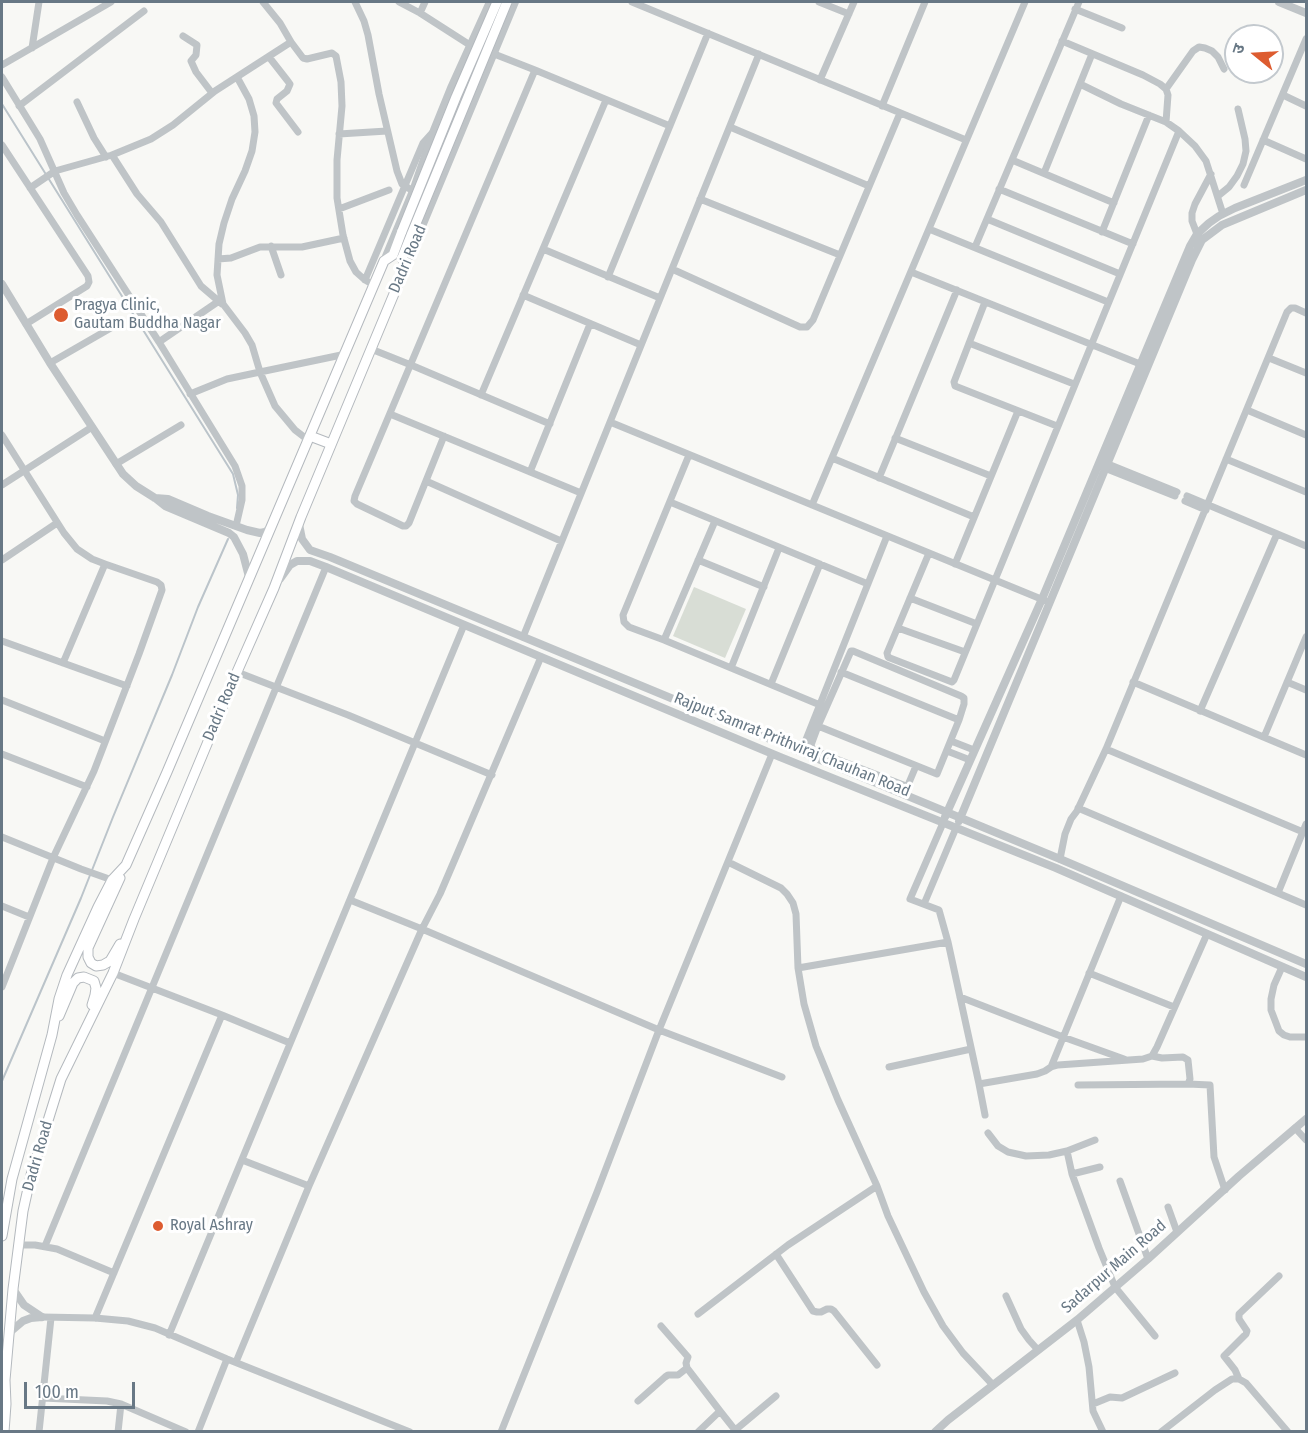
<!DOCTYPE html>
<html>
<head>
<meta charset="utf-8">
<style>
  body { margin:0 }
  #map { position:relative; width:1308px; height:1433px; overflow:hidden; background:#f8f8f5; font-family:"Fira Sans Condensed","Noto Sans Devanagari",sans-serif }
  canvas { display:block }
  .frame { position:absolute; inset:0; border:3px solid #687885; pointer-events:none }
  .north { position:absolute; left:1224px; top:24px; width:60px; height:60px; box-sizing:border-box; background:#fff; border:2px solid #c3c9ce; border-radius:50%; rotate:288deg; font-size:16px; font-weight:700; line-height:24px; text-align:center; color:#687885 }
  .north::after { content:''; display:block; margin:auto; width:21px; height:27px; background:#dd5c30; clip-path:polygon(50% 0,100% 100%,50% 72%,0 100%) }
  .scale { position:absolute; left:24px; top:1382px; width:111px; height:27px; box-sizing:border-box; border:3px solid #687885; border-top:0; padding-left:8px; font-size:18px; line-height:21px; white-space:nowrap; color:#687885; -webkit-text-stroke:4px #fff; paint-order:stroke }
</style>
</head>
<body>
<div id="map">
<canvas width="1308" height="1433"></canvas>
<div class="frame"></div>
<div class="north">उ</div>
<div class="scale">100 m</div>
</div>
<script>
const g = document.querySelector('canvas').getContext('2d');
g.lineJoin = 'round';
function fillPath(path, color) { g.fillStyle = color; g.fill(path, 'evenodd'); }
const poly = rows => new Path2D(rows.map(r => 'M' + r).join(''));
function strokePath(path, color, width, dash) { g.strokeStyle = color; g.lineWidth = width; g.lineCap = dash ? 'butt' : 'round'; g.setLineDash(dash || []); g.stroke(path); }
function write(font, color, halo, rows, align = 'center') {
  g.font = font + ' "Fira Sans Condensed",sans-serif'; g.lineWidth = 6; g.setLineDash([]); g.textBaseline = 'middle'; g.strokeStyle = halo; g.fillStyle = color; for (const [text, x, y, turn = 0] of rows) {
    g.save(); g.translate(x, y); g.rotate((+turn || 0) * Math.PI / 180); g.textAlign = isNaN(turn) ? turn : align; if (halo) g.strokeText(text, 0, 0); g.fillText(text, 0, 0); g.restore();
  }
}
fillPath(poly([
  [694,587,746,609,725,658,673,636]
]), '#d8ddd5');
strokePath(poly([
  [2,104,233,474,238,495,237,508],
  [2,1081,81,898,113,817,172,675,198,607,228,539]
]), '#bbc4ca', 2);
const secondary = poly([
  [310,436,331,444],
  [120,944,110,961,103,965,96,966,91,963,88,957,88,948,120,878],
  [59,1016,73,983,78,978,84,977,94,981,96,988,95,995,92,1005],
  [2,1236,12,1179,52,1035,59,999,67,975,98,907,112,880,126,865,167,772,384,261,393,255,402,231],
  [4,1432,6,1404,5,1380,13,1289,23,1211,31,1175,61,1079,113,973,134,919,237,672,274,588,301,517,406,265,402,258,412,233]
]);
strokePath(secondary, '#b4b9be', 11);
strokePath(poly([
  [263,2,280,23,291,42],
  [355,2,364,21,368,35,379,94,397,171,402,184,413,191],
  [399,2,420,13,425,2],
  [632,2,966,140],
  [819,2,849,14],
  [1075,9,1122,28],
  [420,13,473,47],
  [183,36,197,45,196,55,191,61,196,72,212,93],
  [1062,41,1143,75,1160,84,1166,89,1168,95,1166,122],
  [32,48,39,2],
  [489,52,535,70,670,126],
  [269,57,287,80,290,84,287,91,277,99,276,103,298,132],
  [2,65,111,2],
  [2,77,40,139,64,193,77,215,159,342,235,466,242,486,242,500,236,526],
  [237,77,249,99,254,116,255,132,252,151,245,171,232,199,224,223,219,244,217,275,223,304,245,333,252,345,260,372,346,354],
  [820,80,854,2],
  [1080,84,1121,104,1166,122,1179,131,1195,146,1206,161,1223,214],
  [1166,89,1193,51,1199,47,1205,48,1212,51,1218,57,1224,69],
  [1283,95,1306,106],
  [77,102,94,138,106,157],
  [19,106,144,11],
  [882,106,925,2],
  [730,127,869,186],
  [339,134,387,131],
  [1263,140,1306,159],
  [2,145,88,276,89,282,87,286,26,324],
  [112,155,137,194,161,222,201,286,222,304],
  [1012,160,1114,203],
  [1044,173,1092,54],
  [1244,185,1306,39],
  [30,188,55,171,112,155,151,139,173,125,215,91,291,42,303,58,307,59,332,53,336,56,341,82,342,106,337,160,337,198,343,235,350,261,356,272,365,280,374,285],
  [999,189,1133,244],
  [1218,196,1229,187,1237,176,1243,164,1246,151,1245,139,1238,109],
  [700,199,840,255],
  [339,209,389,190],
  [987,219,1120,274],
  [929,229,1108,302],
  [1102,232,1149,115],
  [1199,237,1197,234,1192,221,1192,213,1195,204,1211,174],
  [271,246,281,275],
  [975,247,1079,2],
  [543,249,660,298],
  [218,259,231,258,260,247,302,247,344,238],
  [672,269,800,327,807,327,813,320,900,113],
  [911,272,1145,366],
  [608,277,708,33],
  [365,280,423,143,432,133],
  [523,295,641,345],
  [985,302,954,382,955,386,1057,426],
  [159,342,219,301],
  [969,343,1074,384],
  [371,349,411,365,550,424],
  [1269,358,1306,373],
  [50,363,116,325],
  [190,394,227,379,260,372,275,406,295,430,308,440],
  [481,395,606,100],
  [1247,410,1306,435],
  [390,414,581,493],
  [610,422,1046,601],
  [2,435,64,533,77,549,92,559,105,564,157,582,161,585,162,590,139,654,94,771,53,858,2,987],
  [444,436,409,523,406,526,403,526,357,504,354,501,355,496,535,70],
  [895,438,991,476],
  [689,455,623,615,624,622,629,627,664,640,820,705],
  [832,458,974,517],
  [1226,459,1306,492],
  [1103,462,1177,492],
  [116,464,181,425],
  [1102,467,1175,496],
  [530,472,590,324],
  [879,478,957,290],
  [426,481,561,541],
  [2,485,92,427],
  [1187,496,1306,546],
  [1185,501,1206,510],
  [670,502,868,584],
  [812,505,1025,2],
  [929,553,887,653,888,657,890,658,952,682,954,680,1179,131],
  [2,560,57,523],
  [698,560,764,587],
  [955,564,1018,411],
  [910,598,977,624],
  [898,628,965,652],
  [523,637,759,54],
  [664,640,715,521],
  [2,641,127,686],
  [63,663,105,564],
  [731,668,779,548],
  [237,672,348,715,492,775],
  [841,672,959,720],
  [1133,682,1306,755],
  [1287,682,1306,690],
  [771,684,820,564],
  [2,700,105,741],
  [1200,711,1277,534],
  [818,726,851,651,853,651,961,696,964,698,964,704,959,720,937,774,818,726,811,745,813,750,906,786,908,785,916,766],
  [1264,737,1306,637],
  [951,741,974,750],
  [1106,749,1303,832],
  [947,751,970,760],
  [801,752,887,536],
  [2,754,87,787],
  [1078,808,1306,905],
  [943,823,910,899,939,910,948,942,979,1084,1037,1074,1045,1071,1051,1067,1121,896],
  [2,837,81,869,112,880],
  [1060,859,1065,834,1071,819,1077,811,1106,749,1287,312,1291,308,1295,308,1306,313],
  [728,862,781,888,787,894,793,903,796,914,798,968,804,1004,816,1046,838,1100,877,1186,888,1216,924,1292,943,1326,963,1353,993,1385],
  [1278,893,1306,824],
  [350,900,422,929,659,1030,782,1077],
  [924,904,956,828],
  [2,906,29,917],
  [1282,967,1274,985,1271,999,1271,1010,1276,1023,1279,1031,1284,1035,1290,1037,1306,1037],
  [798,968,948,942],
  [113,973,222,1015,290,1043],
  [1089,973,1174,1007],
  [960,997,1063,1037,1124,1059],
  [889,1067,971,1049],
  [1051,1067,1058,1065,1143,1059,1152,1056,1157,1047,1207,934],
  [979,1084,985,1115],
  [1188,1084,1210,1085,1214,1157,1225,1190],
  [1078,1085,1188,1084,1190,1079,1188,1060,1183,1057,1162,1058,1152,1056],
  [1295,1128,1306,1140],
  [988,1133,998,1146,1008,1152,1026,1156,1049,1155,1067,1151],
  [1095,1140,1067,1151,1072,1174,1099,1248,1115,1287,1155,1336],
  [242,1160,309,1186],
  [1072,1174,1100,1167],
  [1120,1181,1148,1259],
  [1168,1207,1177,1232],
  [18,1245,35,1245,57,1249,114,1273],
  [45,1246,326,567],
  [776,1254,813,1311,817,1312,821,1312,827,1309,831,1309,834,1311,877,1365],
  [1006,1296,1021,1329,1029,1340,1038,1350],
  [698,1314,788,1245,877,1186],
  [42,1317,95,1318,128,1321,155,1328,227,1359,410,1432],
  [95,1318,222,1015],
  [1077,1320,1084,1342,1089,1367,1093,1411,1103,1432],
  [661,1326,688,1357,686,1363,687,1368,720,1411,698,1432],
  [169,1335,464,625],
  [236,1362,309,1186,422,929,440,894,458,852,541,657],
  [1239,1379,1235,1370,1224,1356,1246,1334,1247,1331,1239,1319,1239,1314,1279,1276],
  [43,1398,107,1401,121,1404,186,1432],
  [638,1401,665,1377,668,1375,678,1375,687,1368],
  [1093,1404,1110,1397,1122,1398,1175,1373],
  [720,1411,735,1430],
  [39,1432,51,1318],
  [118,1432,121,1404],
  [198,1432,227,1359],
  [501,1432,597,1192,659,1030,772,754],
  [733,1432,776,1396],
  [1161,1432,1215,1390,1232,1379,1239,1379,1246,1383,1288,1432]
]), '#bfc4c7', 7);
strokePath(poly([
  [1279,2,1306,13],
  [384,261,413,191,434,130,451,88,490,2],
  [406,265,515,2],
  [2,284,50,363,123,474,136,486,155,498,165,506,229,533,234,537,243,554,249,577],
  [155,498,168,499,208,516,247,530,260,533,265,532,270,529],
  [300,521,299,524,302,539,310,550,330,557,1060,859,1306,964],
  [280,579,290,565,297,561,310,561,326,567,780,757,1056,868,1306,977],
  [945,817,1042,599,1190,246,1197,234,1209,223,1219,216,1235,208,1306,180],
  [959,821,1192,260,1202,240,1222,225,1306,190],
  [13,1289,24,1305,42,1317],
  [10,1332,23,1321,31,1318,42,1317],
  [935,1432,948,1420,1077,1320,1148,1259,1239,1176,1306,1119]
]), '#bfc4c7', 8);
strokePath(secondary, '#fff', 9);
const secondaryBridge = poly([
  [402,231,456,97,497,2],
  [412,233,507,2]
]);
strokePath(secondaryBridge, '#b4b9be', 11, []);
strokePath(secondaryBridge, '#fff', 9);
for (const [x, y, r, color] of [
  [61,315,8,"#dd5c30"],
  [158,1226,6,"#dd5c30"]
]) { const dot = new Path2D(); dot.arc(x, y, r, 0, 2 * Math.PI); g.fillStyle = color; g.fill(dot); strokePath(dot, '#fff', 2); }
write('16px', '#687885', '#fff', [
  ["Dadri Road",408,259,-67],
  ["Dadri Road",222,707,-67],
  ["Rajput Samrat Prithviraj Chauhan Road",792,745,22],
  ["Dadri Road",38,1156,-74],
  ["Sadarpur Main Road",1114,1267,-41]
]);
write('16px', '#687885', '#fff', [
  ["Pragya Clinic,",74,306],
  ["Gautam Buddha Nagar",74,324],
  ["Royal Ashray",170,1226]
], 'left');
</script>
</body>
</html>
